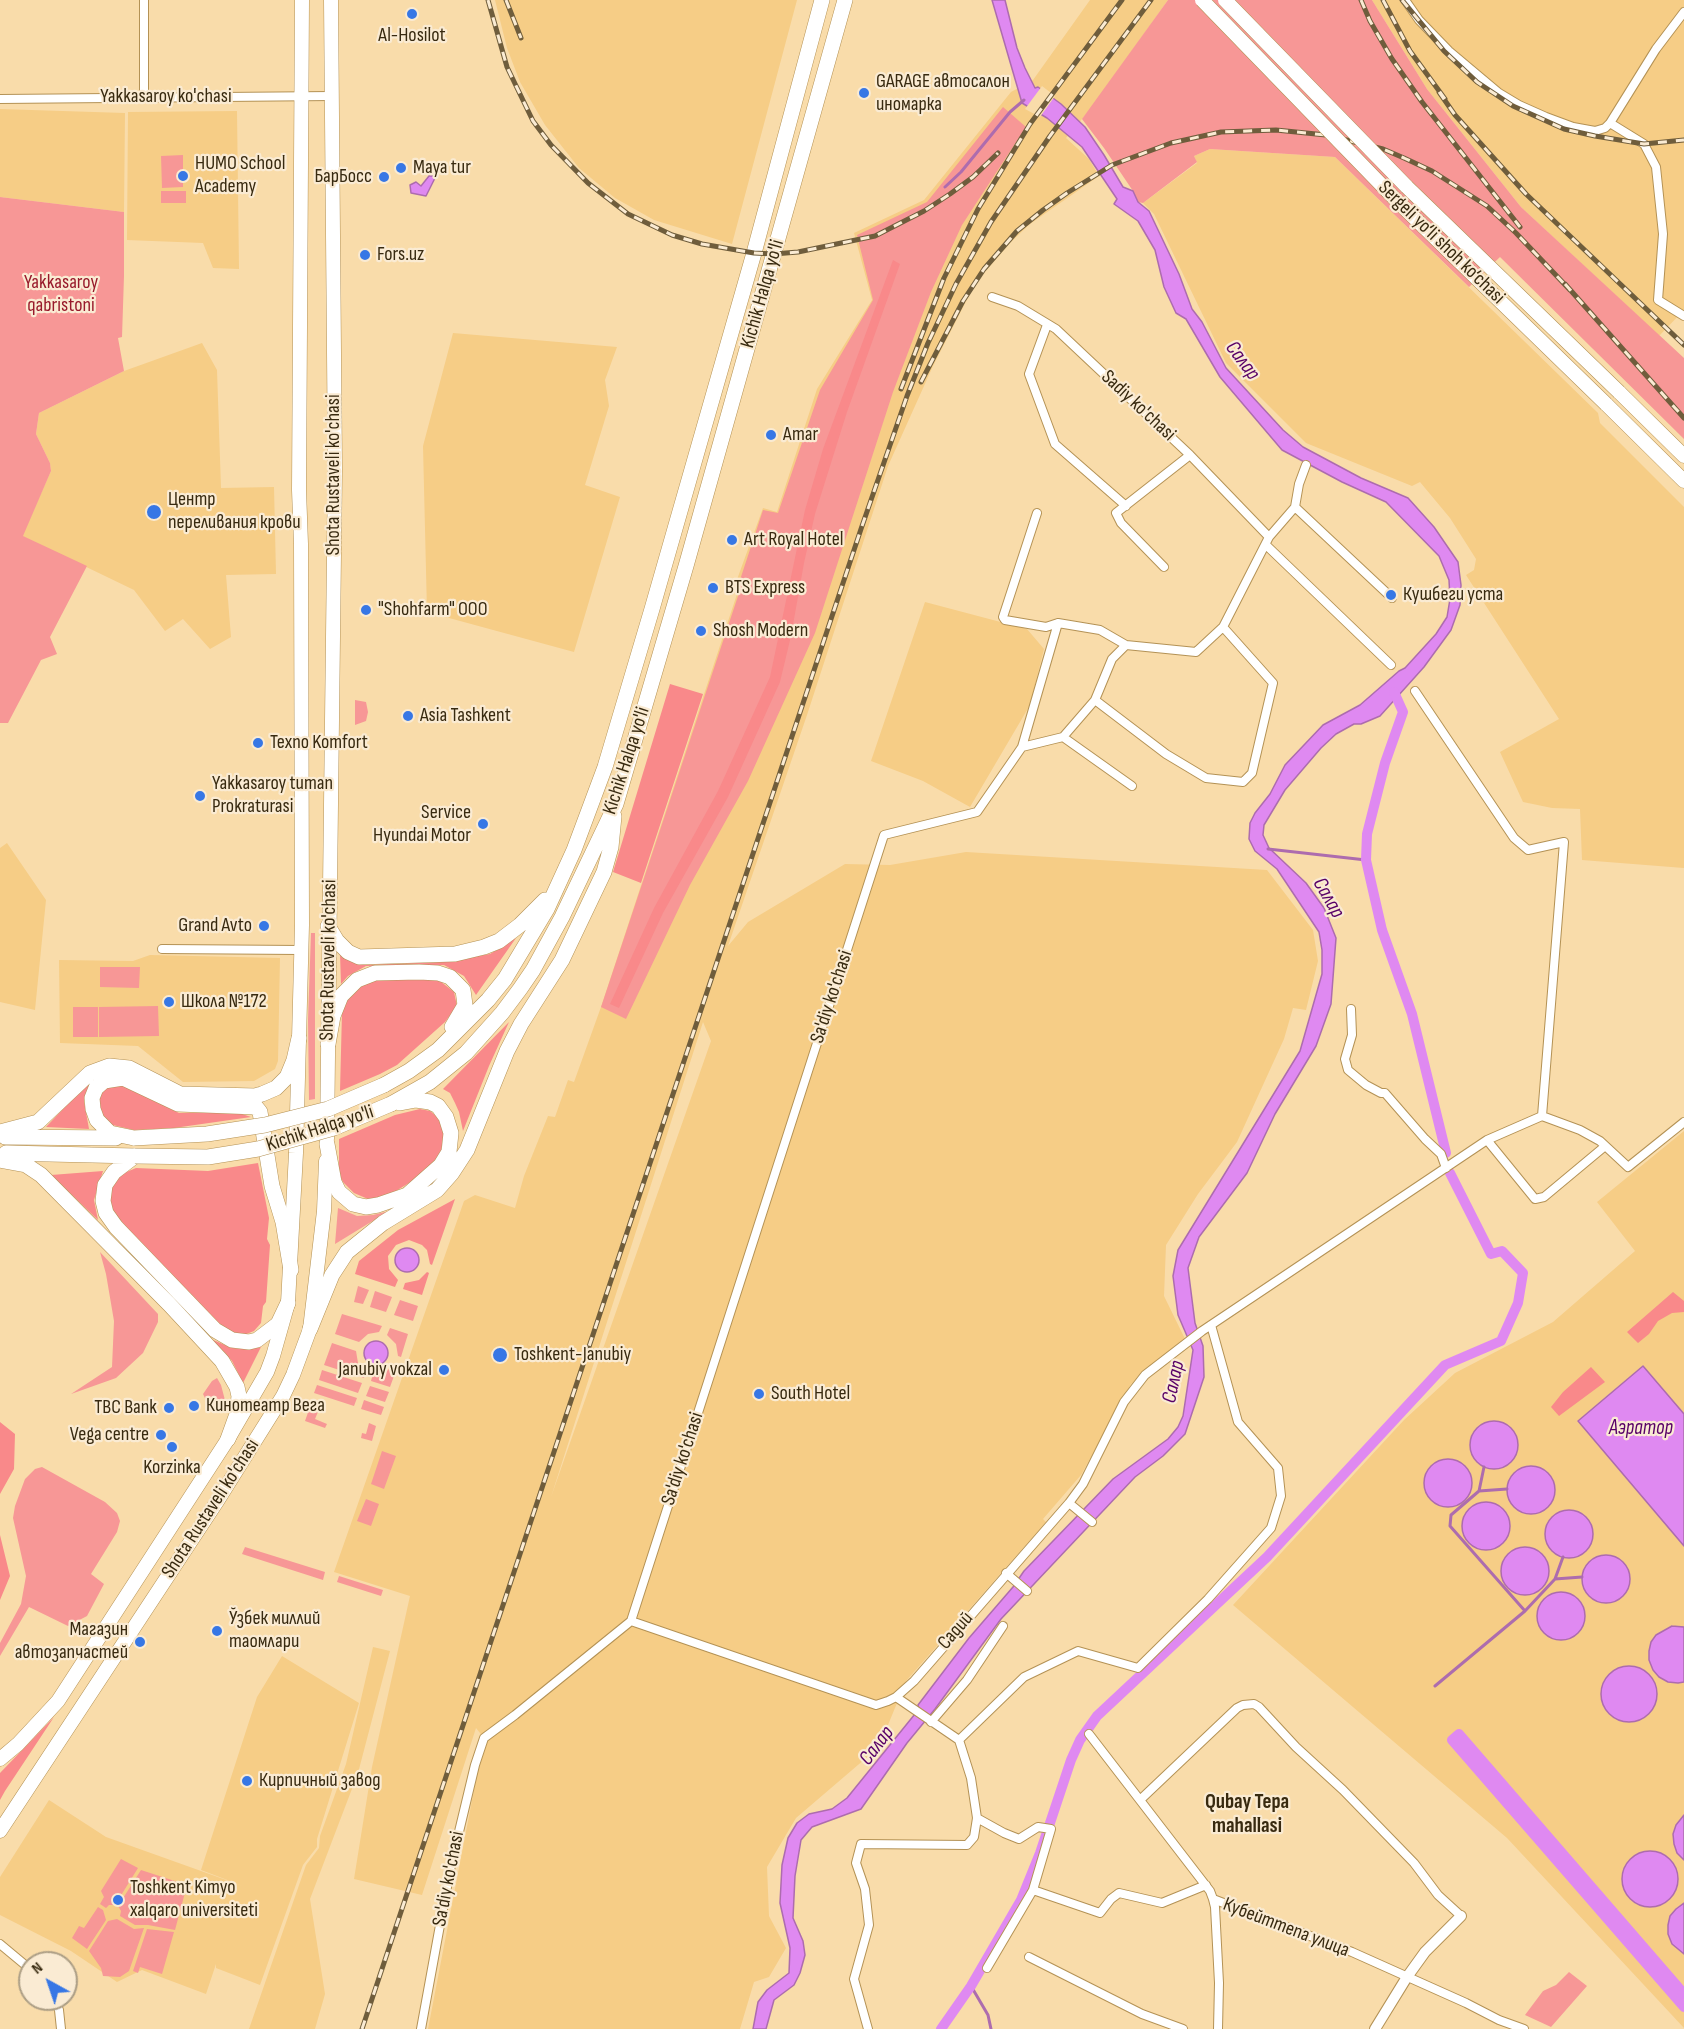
<!DOCTYPE html>
<html>
<head>
<meta charset="utf-8">
<style>
  body { margin:0 }
  #map { position:relative; width:1684px; height:2029px; overflow:hidden; background:#f9dcaa; font-family:"Sofia Sans Condensed",sans-serif }
  canvas { display:block }
  .north { position:absolute; left:18px; top:1951px; width:60px; height:60px; box-sizing:border-box; background:#faebd3; border:2px solid #ac9e85; border-radius:50%; rotate:320deg; font-size:16px; font-weight:700; line-height:24px; text-align:center; color:#382a10 }
  .north::after { content:''; display:block; margin:auto; width:21px; height:27px; background:#3777e5; clip-path:polygon(50% 0,100% 100%,50% 72%,0 100%) }
</style>
</head>
<body>
<div id="map">
<canvas width="1684" height="2029"></canvas>
<div class="north">N</div>
</div>
<script>
const g = document.querySelector('canvas').getContext('2d');
g.lineJoin = 'round';
function fillPath(path, color) { g.fillStyle = color; g.fill(path, 'evenodd'); }
const poly = rows => new Path2D(rows.map(r => 'M' + r).join(''));
function strokePath(path, color, width, dash) { g.strokeStyle = color; g.lineWidth = width; g.lineCap = dash ? 'butt' : 'round'; g.setLineDash(dash || []); g.stroke(path); }
function write(font, color, halo, rows, align = 'center') {
  g.font = font + ' "Sofia Sans Condensed",sans-serif'; g.lineWidth = 4.5; g.setLineDash([]); g.textBaseline = 'middle'; g.strokeStyle = halo; g.fillStyle = color; for (const [text, x, y, turn = 0] of rows) {
    g.save(); g.translate(x, y); g.rotate((+turn || 0) * Math.PI / 180); g.textAlign = isNaN(turn) ? turn : align; if (halo) g.strokeText(text, 0, 0); g.fillText(text, 0, 0); g.restore();
  }
}
fillPath(poly([
  [495,0,797,0,732,244,654,220,615,198,579,168,545,125,520,82,507,48],
  [1090,0,1168,0,1093,106,1066,138,1089,159,1099,176,1030,224,1010,243,976,282,933,366,888,466,807,715,728,946,748,922,845,864,890,865,966,852,1267,870,1313,930,1318,961,1306,1010,1293,1008,1284,1039,1237,1142,1198,1194,1166,1245,1164,1296,1185,1339,1131,1384,1081,1475,1043,1519,1046,1522,906,1681,879,1747,796,1818,767,1867,769,1916,786,1948,769,1977,754,1982,740,2029,428,2029,484,1738,476,1728,422,1895,354,1879,372,1767,410,1596,334,1572,464,1201,475,1195,515,1208,524,1176,548,1116,555,1117,568,1080,574,1082,601,1007,738,591,735,585,763,508,777,512,817,389,872,300,854,233,924,200,1011,92,1033,80],
  [703,1022,711,1041,551,1497],
  [1372,0,1684,0,1684,310,1659,336,1521,207,1427,89],
  [0,109,125,113,124,212,0,197],
  [237,111,239,269,213,268,203,243,127,240,128,112],
  [1210,149,1335,157,1598,413,1600,423,1684,507,1684,868,1582,860,1580,809,1552,808,1523,802,1500,752,1559,719,1466,575,1474,570,1476,559,1450,518,1420,482,1412,486,1306,443,1226,363,1154,214,1143,203,1197,163,1194,156],
  [453,333,617,347,605,380,609,406,585,485,620,497,574,652,427,612,423,446],
  [202,343,217,370,221,488,274,487,276,574,226,575,231,637,210,649,183,619,165,631,134,590,22,536,51,471,50,463,36,434,39,413,124,371],
  [925,602,1027,629,1044,649,1030,705,970,807,923,781,871,761],
  [7,843,46,900,35,1010,0,1002,0,848],
  [150,955,280,958,278,1061,275,1069,254,1081,183,1082,138,1046,60,1043,59,960,133,961],
  [1684,1131,1684,2028,1507,1838,1233,1605,1404,1420,1455,1373,1553,1322,1635,1251,1597,1202],
  [373,1647,390,1651,358,1773,310,1899,325,1994,315,2029,249,2029,306,1865,319,1848,320,1836,346,1764],
  [282,1656,359,1703,317,1839,317,1847,303,1865,260,1985,216,1968,216,1964,206,1994,142,1970,117,1982,71,1951,0,1915,0,1877,49,1800,106,1837,243,1886,201,1870,257,1697]
]), '#f6cd86');
fillPath(poly([
  [1168,0,1372,0,1427,89,1521,207,1684,358,1684,439,1500,257,1469,287,1335,157,1210,149,1194,156,1197,162,1143,203,1138,202,1133,191,1104,148,1082,119],
  [1003,107,1026,127,962,225,931,292,893,392,815,633,748,781,690,885,626,1019,601,1007,740,590,738,586,763,510,778,513,820,390,873,300,857,235,927,202],
  [183,155,183,187,162,188,161,156],
  [161,191,186,191,186,203,161,203],
  [0,197,124,212,124,276,122,337,118,338,124,371,39,413,36,434,50,463,51,471,23,536,87,566,50,637,57,654,41,660,8,723,0,723],
  [355,700,366,702,368,712,366,721,355,725],
  [311,933,315,933,315,1099,309,1100,308,1020],
  [100,967,140,967,139,988,100,987],
  [158,1006,159,1036,99,1037,99,1007],
  [73,1007,98,1007,98,1037,73,1037],
  [338,1208,357,1216,373,1215,389,1211,335,1244],
  [100,1252,158,1314,158,1322,143,1353,116,1378,71,1394,112,1367,114,1321,106,1274],
  [358,1286,369,1290,363,1304,354,1302],
  [375,1291,392,1297,386,1312,370,1307],
  [400,1300,418,1306,413,1321,394,1315],
  [342,1314,382,1326,379,1332,368,1334,359,1342,335,1334],
  [390,1328,408,1334,401,1357,398,1356,396,1344,387,1335],
  [332,1343,356,1351,358,1363,366,1372,364,1378,324,1365],
  [395,1364,398,1365,390,1387,371,1381,373,1374,383,1374],
  [322,1370,362,1383,358,1393,319,1380],
  [217,1378,221,1385,226,1404,221,1411,206,1400,203,1394,212,1381],
  [317,1385,357,1398,354,1406,314,1393],
  [370,1386,389,1392,385,1402,366,1396],
  [364,1400,384,1407,381,1415,361,1409],
  [311,1404,320,1407,315,1419,327,1424,325,1428,305,1421],
  [369,1423,376,1426,372,1441,361,1438,362,1433,366,1434],
  [382,1451,396,1456,384,1489,371,1484],
  [42,1467,105,1502,117,1513,120,1521,117,1532,91,1574,104,1584,87,1616,68,1626,29,1607,0,1656,0,1643,21,1604,26,1576,13,1518,15,1506,25,1479,35,1469],
  [366,1499,379,1504,371,1526,357,1521],
  [245,1547,325,1572,323,1580,242,1554],
  [339,1576,383,1590,381,1596,337,1582],
  [121,1859,138,1868,115,1905,109,1905,106,1908,100,1904,104,1897,101,1891],
  [141,1870,187,1885,175,1930,148,1925,135,1925,120,1916,121,1911,118,1906],
  [98,1907,103,1910,106,1920,87,1949,72,1938,79,1926,84,1928],
  [117,1919,134,1929,144,1928,129,1971,120,1977,103,1976,101,1968,89,1951,108,1921],
  [147,1929,174,1932,162,1974,140,1967,138,1973,133,1971],
  [1569,1972,1587,1986,1551,2027,1525,2015,1543,1991,1556,1985]
]), '#f79796');
fillPath(poly([
  [893,260,900,264,847,412,815,514,804,563,791,636,780,682,728,797,663,913,619,1008,610,1004,654,908,718,791,770,677,805,510,823,449],
  [670,684,703,694,641,883,613,872],
  [516,938,476,995,464,976,444,965,366,966,348,976,341,984,340,954,365,965,443,962,490,954],
  [374,979,430,979,440,981,454,992,457,1006,445,1022,397,1065,380,1074,340,1091,342,1012,346,1002,356,990],
  [509,1022,489,1066,463,1131,459,1112,455,1103,450,1093,443,1089],
  [99,1075,87,1091,84,1101,89,1129,46,1127,83,1088],
  [114,1084,128,1087,179,1113,236,1112,251,1117,174,1128,134,1130,117,1126,108,1124,100,1114,98,1093],
  [420,1109,430,1111,435,1115,442,1122,445,1132,441,1151,436,1159,417,1178,391,1194,376,1199,368,1199,354,1193,343,1182,339,1174,339,1139,395,1115],
  [258,1163,269,1218,267,1239,270,1245,266,1302,263,1306,261,1323,254,1331,244,1335,233,1333,224,1328,115,1217,107,1198,117,1176,136,1168,208,1171],
  [103,1171,94,1200,98,1220,51,1175],
  [455,1199,432,1265,430,1264,427,1250,422,1245,409,1240,396,1245,388,1256,389,1269,398,1280,395,1287,355,1274,359,1261,398,1230],
  [427,1272,429,1273,422,1295,403,1289,405,1283,419,1280],
  [1673,1292,1684,1301,1684,1312,1672,1313,1658,1321,1649,1334,1638,1343,1627,1332],
  [211,1339,232,1348,250,1349,261,1347,243,1383,232,1361],
  [1591,1367,1605,1382,1559,1416,1551,1407,1563,1392],
  [0,1422,15,1434,14,1469,0,1494],
  [0,1535,10,1576,0,1600],
  [54,1717,5,1791,0,1800,0,1773]
]), '#f9898a');
const water = poly([
  [992,0,1005,0,1017,48,1025,68,1035,88,1038,87,1061,104,1085,127,1104,155,1123,187,1133,191,1138,202,1149,211,1179,274,1192,309,1202,322,1226,368,1283,430,1303,447,1361,478,1408,498,1434,527,1458,562,1461,585,1460,605,1451,630,1424,667,1380,716,1361,724,1354,724,1336,734,1321,748,1285,790,1264,825,1263,835,1269,848,1306,883,1324,908,1336,938,1331,1004,1316,1046,1275,1114,1247,1173,1199,1237,1188,1268,1195,1323,1203,1346,1204,1377,1185,1434,1163,1456,1135,1477,1001,1619,935,1709,907,1743,861,1809,812,1827,801,1840,795,1876,793,1918,803,1941,805,1955,800,1973,794,1985,774,2000,766,2029,753,2029,758,2002,767,1990,789,1973,790,1948,780,1903,782,1865,788,1838,797,1823,809,1814,832,1809,847,1798,919,1709,918,1705,969,1638,1013,1587,1024,1571,1113,1479,1168,1439,1178,1427,1183,1416,1193,1350,1178,1315,1173,1276,1178,1250,1300,1051,1322,974,1322,950,1319,932,1277,869,1255,851,1249,839,1250,823,1255,813,1270,794,1285,765,1323,725,1360,705,1399,671,1405,668,1436,634,1447,617,1450,599,1449,580,1439,556,1386,502,1342,482,1282,450,1220,377,1186,319,1176,313,1164,287,1155,250,1138,221,1114,204,1117,199,1082,147,1047,118,1022,103,992,0],
  [429,176,433,176,435,178,426,196,411,193,410,185,416,182,421,186,429,176],
  '395 1260a12 12 0 1 1 24 0a12 12 0 1 1-24 0Z',
  '364 1353a12 12 0 1 1 24 0a12 12 0 1 1-24 0Z',
  [1643,1366,1684,1414,1684,1546,1578,1421,1643,1366],
  '1470 1445a24 24 0 1 1 48 0a24 24 0 1 1-48 0Z',
  '1424 1483a24 24 0 1 1 48 0a24 24 0 1 1-48 0Z',
  '1507 1490a24 24 0 1 1 48 0a24 24 0 1 1-48 0Z',
  '1462 1526a24 24 0 1 1 48 0a24 24 0 1 1-48 0Z',
  '1545 1534a24 24 0 1 1 48 0a24 24 0 1 1-48 0Z',
  '1501 1571a24 24 0 1 1 48 0a24 24 0 1 1-48 0Z',
  '1582 1579a24 24 0 1 1 48 0a24 24 0 1 1-48 0Z',
  '1537 1616a24 24 0 1 1 48 0a24 24 0 1 1-48 0Z',
  [1672,1626,1684,1627,1684,1682,1678,1683,1668,1682,1659,1677,1653,1670,1649,1660,1649,1651,1651,1642,1656,1635,1672,1626],
  '1601 1694a28 28 0 1 1 56 0a28 28 0 1 1-56 0Z',
  [1684,1815,1684,1860,1677,1853,1674,1844,1673,1834,1676,1825,1684,1815],
  '1622 1879a28 28 0 1 1 56 0a28 28 0 1 1-56 0Z',
  [1684,1903,1684,1954,1672,1944,1668,1934,1668,1925,1670,1916,1676,1909,1684,1903]
]);
fillPath(water, '#df89f1');
strokePath(water, '#ad6cae', 1.5);
fillPath(poly([
  [1042,86,1055,96,1040,117,1025,109]
]), '#f9dcaa');
strokePath(poly([
  [945,187,961,172,1010,112,1024,100],
  [1268,849,1366,860],
  [1484,1467,1479,1491,1451,1515,1450,1526,1525,1611],
  [1479,1491,1507,1489],
  [1555,1579,1582,1577],
  [1435,1686,1525,1611,1555,1579,1563,1557],
  [971,1986,988,2015,991,2029]
]), '#ad6cae', 3);
strokePath(poly([
  [1394,692,1403,712,1385,763,1367,834,1366,860,1382,930,1412,1014,1446,1153],
  [1684,1994,1459,1734,1452,1740,1684,2007],
  [941,2029,971,1986,1021,1900,1040,1853,1071,1760,1080,1740,1097,1716,1267,1557,1445,1365,1501,1341,1518,1303,1523,1273,1502,1251,1491,1254,1450,1173]
]), '#df89f1', 10);
const minor = poly([
  [1405,0,1419,20,1449,51,1499,93,1519,105,1546,117,1573,127,1595,131,1605,128,1610,123,1656,49,1684,12],
  [144,97,144,0],
  [0,99,332,96],
  [1610,123,1644,144,1656,167,1663,234,1658,300,1684,316],
  [992,297,1018,306,1056,329,1190,455,1269,537],
  [1047,325,1029,374,1055,444,1126,506],
  [1295,507,1392,598],
  [1037,513,1003,617,1005,620,1046,627,1058,623,1100,630,1126,645],
  [1266,545,1391,665],
  [1164,567,1121,523,1116,513,1190,455],
  [1415,691,1514,838,1528,850,1564,842,1542,1116],
  [1095,700,1166,754,1206,778,1243,782,1252,773,1273,683,1223,627],
  [1063,737,1132,786],
  [1022,747,1058,623],
  [162,949,301,950],
  [1351,1009,1352,1035,1345,1059,1348,1070,1366,1085,1381,1093,1385,1093,1425,1139,1441,1154,1446,1168],
  [1487,1140,1535,1199,1544,1197,1604,1147],
  [1069,1503,1092,1522],
  [1006,1573,1027,1591],
  [631,1621,876,1705,888,1701,896,1697,914,1681,1069,1503,1083,1484,1124,1402,1145,1375,1202,1331,1487,1140,1542,1116,1580,1130,1600,1141,1628,1167,1684,1122],
  [896,1697,959,1740],
  [931,1722,967,1680,1003,1626],
  [1089,1734,1210,1891,1213,1899,1352,1952,1466,2003,1499,2020,1524,2029],
  [1140,1800,1237,1708,1243,1705,1254,1704,1259,1707,1296,1747,1343,1790,1414,1863,1438,1895,1461,1916],
  [977,1818,1004,1833,1019,1839,1038,1827,1051,1829,1033,1890,987,1968],
  [1033,1890,1100,1913,1111,1899,1119,1893,1162,1903,1206,1885],
  [1213,1899,1215,1907,1219,1983,1218,2029],
  [0,1944,30,1969],
  [1029,1957,1142,2014,1183,2029],
  [54,1999,59,2010,61,2029],
  [421,2029,451,1865,475,1765,484,1738,515,1715,631,1621,884,835,977,812,1022,747,1063,737,1095,700,1112,659,1126,645,1196,652,1223,627,1269,537,1295,507,1299,484,1306,465],
  [868,2029,854,1979,869,1925,865,1889,856,1863,861,1844,967,1845,974,1837,977,1818,971,1778,959,1740,1024,1677,1078,1651,1138,1668,1208,1599,1271,1528,1281,1496,1278,1468,1238,1422,1211,1325]
]);
const tertiary = poly([
  [1375,2029,1407,1977,1425,1952,1461,1916]
]);
const primary = poly([
  [1619,392,1684,456],
  [1606,404,1684,481],
  [327,1139,335,469,331,0],
  [0,1759,18,1744,58,1701,228,1439,267,1372,273,1356,288,1303,296,1153,302,925,301,544,299,490,302,0],
  [0,1831,216,1503,283,1396,293,1375,310,1329,324,1211,326,1161]
]);
const trunk = poly([
  [328,926,337,941,348,952,359,957,455,954,484,947,499,941,520,925,545,900],
  [328,1044,333,1016,341,996,357,980,375,973,419,972,438,973,450,977,463,990,465,1005,452,1027],
  [384,1085,409,1071,438,1050,488,1000,505,979,547,909,574,850,605,767,652,609,754,253,822,0],
  [391,1104,430,1082,466,1053,502,1013,520,989,533,970,562,917,616,804,686,566,845,0],
  [0,1132,38,1122,90,1073,109,1066,129,1068,180,1094,255,1096,262,1094,276,1088,287,1077,294,1060,299,1038],
  [5,1137,116,1138],
  [134,1138,110,1133,97,1120,93,1109,92,1098,96,1088,104,1081,123,1078,178,1104,256,1107,260,1112,272,1186,283,1222,291,1270],
  [327,1144,334,1182,339,1192,353,1204,366,1207,378,1205,407,1195,441,1165,449,1152,451,1133,446,1117,438,1106,430,1102,416,1100,400,1103],
  [6,1153,135,1156],
  [135,1156,114,1172,105,1185,103,1201,106,1213,116,1227,215,1330,232,1340,249,1342,257,1340,278,1324,288,1303],
  [0,1160,26,1165,41,1175,169,1304,222,1361,237,1387,239,1396,237,1414,228,1439],
  [310,1329,332,1275,347,1252,383,1223,437,1190,452,1173,467,1150,507,1051,521,1024,562,960,604,872,611,847,614,816]
]);
strokePath(minor, '#b49255', 10);
strokePath(tertiary, '#b49255', 12);
strokePath(primary, '#b49255', 15);
strokePath(trunk, '#b49255', 16);
strokePath(minor, '#fff', 8);
strokePath(tertiary, '#fff', 10);
strokePath(primary, '#fff', 14);
strokePath(trunk, '#fff', 15);
const rail = poly([
  [488,0,507,67,533,121,551,145,588,183,628,214,672,235,702,244,754,253,774,254,798,252,875,236,924,211,950,194,973,177,998,153],
  [506,0,521,38],
  [1361,0,1370,21,1392,59,1422,102,1520,227],
  [1383,0,1410,51,1445,99],
  [1402,0,1444,51,1477,82,1513,106,1564,129,1595,136,1644,144,1684,140],
  [1439,92,1455,115,1526,194,1684,345],
  [1565,284,1684,418],
  [921,382,963,301,984,269,1017,231,1043,210,1067,193,1112,165,1171,143,1221,132,1276,130,1326,135,1383,149,1404,158,1432,171,1487,206,1516,233,1570,290],
  [901,389,944,278,978,209,1030,124,1122,0],
  [362,2029,861,529,907,396,928,343,956,284,991,222,1050,136,1151,0]
]);
strokePath(rail, '#6f5d3c', 5);
strokePath(rail, '#faebd3', 3, [9]);
const primaryBridge = poly([
  [1202,0,1395,199,1606,404],
  [1225,0,1407,187,1619,392]
]);
const trunkBridge = poly([
  [134,1138,207,1134,265,1125,328,1109,384,1085],
  [135,1156,208,1157,258,1149,334,1128,391,1104]
]);
strokePath(primaryBridge, '#b49255', 15, []);
strokePath(trunkBridge, '#b49255', 16, []);
strokePath(primaryBridge, '#fff', 14);
strokePath(trunkBridge, '#fff', 15);
for (const [x, y, r, color] of [
  [412,14,6,"#3777e5"],
  [864,93,6,"#3777e5"],
  [401,168,6,"#3777e5"],
  [183,176,6,"#3777e5"],
  [384,177,6,"#3777e5"],
  [365,255,6,"#3777e5"],
  [771,435,6,"#3777e5"],
  [154,512,8,"#3777e5"],
  [732,540,6,"#3777e5"],
  [713,588,6,"#3777e5"],
  [1391,595,6,"#3777e5"],
  [366,610,6,"#3777e5"],
  [701,631,6,"#3777e5"],
  [408,716,6,"#3777e5"],
  [258,743,6,"#3777e5"],
  [200,796,6,"#3777e5"],
  [483,824,6,"#3777e5"],
  [264,926,6,"#3777e5"],
  [169,1002,6,"#3777e5"],
  [500,1355,8,"#3777e5"],
  [444,1370,6,"#3777e5"],
  [759,1394,6,"#3777e5"],
  [194,1406,6,"#3777e5"],
  [169,1408,6,"#3777e5"],
  [161,1435,6,"#3777e5"],
  [172,1447,6,"#3777e5"],
  [217,1631,6,"#3777e5"],
  [140,1642,6,"#3777e5"],
  [247,1781,6,"#3777e5"],
  [118,1900,6,"#3777e5"]
]) { const dot = new Path2D(); dot.arc(x, y, r, 0, 2 * Math.PI); g.fillStyle = color; g.fill(dot); strokePath(dot, '#faebd3', 2); }
write('20px', '#382a10', '#faebd3', [
  ["Al-Hosilot",412,36,"center"],
  ["GARAGE автосалон",876,82],
  ["иномарка",876,105],
  ["HUMO School",195,164],
  ["Academy",195,187],
  ["Maya tur",413,168],
  ["БарБосс",372,177,"right"],
  ["Fors.uz",377,255],
  ["Amar",783,435],
  ["Центр",168,500],
  ["переливания крови",168,523],
  ["Art Royal Hotel",744,540],
  ["BTS Express",725,588],
  ["Кушбеги уста",1403,595],
  ["\"Shohfarm\" OOO",378,610],
  ["Shosh Modern",713,631],
  ["Asia Tashkent",420,716],
  ["Texno Komfort",270,743],
  ["Yakkasaroy tuman",212,784],
  ["Prokraturasi",212,807],
  ["Service",471,813,"right"],
  ["Hyundai Motor",471,836,"right"],
  ["Grand Avto",252,926,"right"],
  ["Школа №172",181,1002],
  ["Toshkent-Janubiy",514,1355],
  ["Janubiy vokzal",432,1370,"right"],
  ["South Hotel",771,1394],
  ["Кинотеатр Вега",206,1406],
  ["TBC Bank",157,1408,"right"],
  ["Vega centre",149,1435,"right"],
  ["Korzinka",172,1468,"center"],
  ["Ўзбек миллий",229,1619],
  ["таомлари",229,1642],
  ["Магазин",128,1630,"right"],
  ["автозапчастей",128,1653,"right"],
  ["Кирпичный завод",259,1781],
  ["Toshkent Kimyo",130,1888],
  ["xalqaro universiteti",130,1911]
], 'left');
write('20px', '#382a10', '#faebd3', [
  ["Yakkasaroy ko'chasi",166,97],
  ["Sergeli yo‘li shoh ko‘chasi",1441,243,44],
  ["Kichik Halqa yo'li",763,294,-74],
  ["Sadiy ko'chasi",1138,406,43],
  ["Shota Rustaveli ko'chasi",334,475,-90],
  ["Kichik Halqa yo'li",627,761,-72],
  ["Shota Rustaveli ko'chasi",329,960,-89],
  ["Sa'diy ko'chasi",832,997,-72],
  ["Kichik Halqa yo'li",320,1129,-18],
  ["Sa'diy ko'chasi",683,1459,-72],
  ["Shota Rustaveli ko'chasi",211,1509,-57],
  ["Садий",956,1631,-49],
  ["Sa'diy ko'chasi",449,1879,-79],
  ["Кубейттепа улица",1286,1928,21]
]);
write('20px', '#981a2b', '#faebd3', [
  ["Yakkasaroy",61,283],
  ["qabristoni",61,306]
]);
write('italic 21px', '#580167', '#faebd3', [
  ["Салар",1242,361,53],
  ["Салар",1328,898,60],
  ["Салар",1174,1382,-78],
  ["Аэратор",1641,1429],
  ["Салар",877,1746,-53]
]);
write('bold 21px', '#382a10', '#faebd3', [
  ["Qubay Tepa",1247,1803],
  ["mahallasi",1247,1827]
]);
</script>
</body>
</html>
